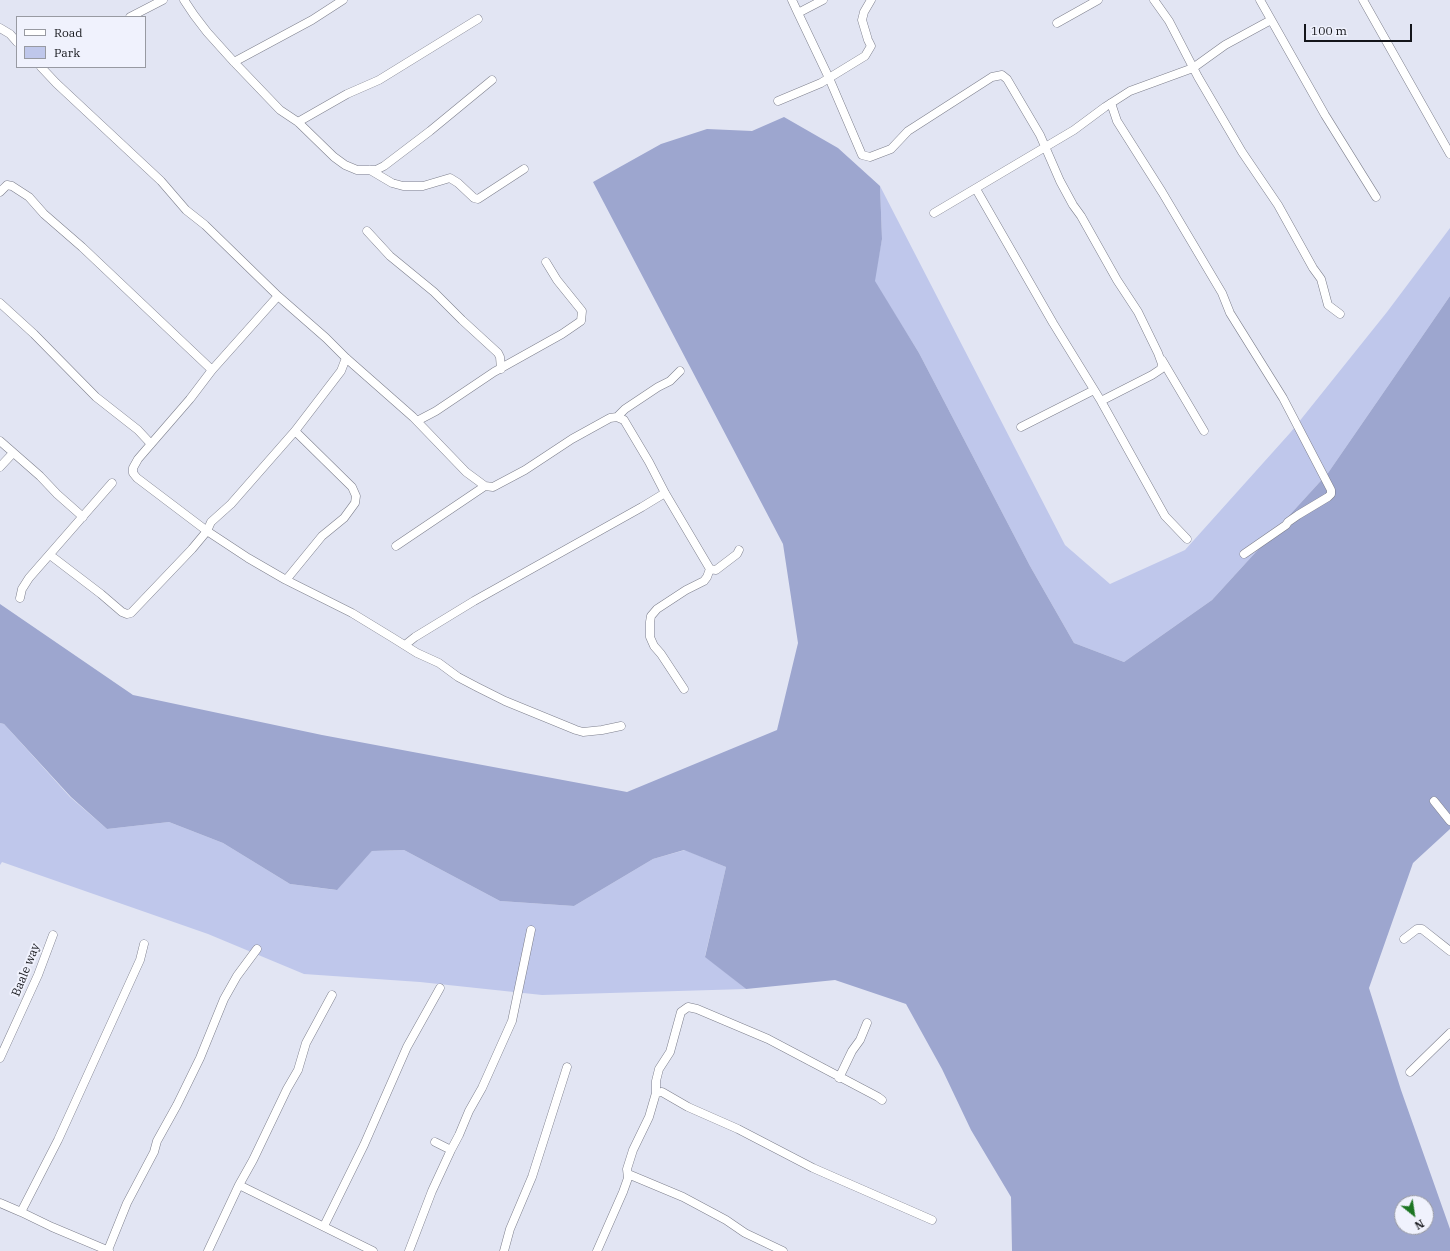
<!DOCTYPE html>
<html>
<head>
<meta charset="utf-8">
<style>
  body { margin:0 }
  #map { position:relative; width:1450px; height:1251px; overflow:hidden; background:#e2e5f3; font-family:"IBM Plex Serif",serif }
  canvas { display:block }
  .legend { position:absolute; left:16px; top:16px; width:130px; height:52px; box-sizing:border-box; background:#f0f2fd; border:1px solid #989aa2; margin:0; padding:5px 7px; list-style:none; font-size:12px; color:#14151a }
  .legend li { display:flex; align-items:center; gap:8px; height:20px }
  .legend b { width:20px; border:1px solid #989aa2 }
  .north { position:absolute; left:1394px; top:1195px; width:40px; height:40px; box-sizing:border-box; background:#f0f2fd; border:1px solid #989aa2; border-radius:50%; rotate:150deg; font-size:11px; font-weight:700; line-height:16px; text-align:center; color:#14151a }
  .north::after { content:''; display:block; margin:auto; width:14px; height:18px; background:#1c7523; clip-path:polygon(50% 0,100% 100%,50% 72%,0 100%) }
  .scale { position:absolute; left:1304px; top:24px; width:108px; height:18px; box-sizing:border-box; border:2px solid #14151a; border-top:0; padding-left:5px; font-size:12px; line-height:14px; white-space:nowrap; color:#14151a; -webkit-text-stroke:3px #f0f2fd; paint-order:stroke }
</style>
</head>
<body>
<div id="map">
<canvas width="1450" height="1251"></canvas>
<ul class="legend">
<li><b style="height:5px;background:#fff"></b>Road</li>
<li><b style="height:11px;background:#bfc7eb"></b>Park</li>
</ul>
<div class="north">N</div>
<div class="scale">100 m</div>
</div>
<script>
const g = document.querySelector('canvas').getContext('2d');
g.lineJoin = 'round';
function fillPath(path, color) { g.fillStyle = color; g.fill(path, 'evenodd'); }
const poly = rows => new Path2D(rows.map(r => 'M' + r).join(''));
function strokePath(path, color, width, dash) { g.strokeStyle = color; g.lineWidth = width; g.lineCap = dash ? 'butt' : 'round'; g.setLineDash(dash || []); g.stroke(path); }
function write(font, color, halo, rows, align = 'center') {
  g.font = font + ' "IBM Plex Serif",serif'; g.lineWidth = 4; g.setLineDash([]); g.textBaseline = 'middle'; g.strokeStyle = halo; g.fillStyle = color; for (const [text, x, y, turn = 0] of rows) {
    g.save(); g.translate(x, y); g.rotate((+turn || 0) * Math.PI / 180); g.textAlign = isNaN(turn) ? turn : align; if (halo) g.strokeText(text, 0, 0); g.fillText(text, 0, 0); g.restore();
  }
}
fillPath(poly([
  [880,186,1065,545,1110,584,1185,550,1290,433,1387,312,1450,228,1450,296,1328,473,1212,600,1124,662,1074,643,1030,566,919,353,874,281,882,239],
  [0,723,4,724,70,797,107,829,169,822,223,843,290,884,336,890,372,851,404,850,500,901,574,906,653,859,685,850,726,867,705,956,746,989,542,995,420,982,304,974,208,934,2,862,0,865]
]), '#bfc7eb');
fillPath(poly([
  [784,117,838,148,880,186,882,239,875,281,919,353,1030,566,1074,643,1124,662,1212,600,1328,473,1450,296,1450,829,1413,863,1369,988,1401,1090,1450,1229,1450,1251,1012,1251,1011,1197,971,1130,942,1069,906,1004,835,980,746,989,705,957,726,867,684,850,653,859,574,906,500,901,404,850,372,851,337,890,290,884,223,843,169,822,107,829,71,797,4,724,0,723,0,604,133,695,322,735,627,792,777,730,798,643,783,544,593,182,661,144,707,129,752,131],
  [1402,1203,1426,1203,1426,1227,1402,1227]
]), '#9da6cf');
const street = poly([
  [184,0,194,15,207,32,234,62,280,110,298,122,334,157,345,165,357,170,376,170,384,166,430,131,492,80],
  [792,0,798,13,823,0],
  [871,0,864,12,862,20,868,40,871,46,865,56,829,78,862,155,870,157,891,149,908,131,992,77,1002,75,1007,79,1040,135,1060,181,1073,205,1081,216,1117,280,1138,312,1158,353,1162,364,1161,369,1152,375,1101,401],
  [1154,0,1169,21,1198,77,1242,152,1278,205,1313,268,1321,279,1328,305,1340,314],
  [1260,0,1325,115,1376,197],
  [1363,0,1450,154],
  [130,17,163,0],
  [1057,23,1098,0],
  [0,28,10,34,17,42],
  [234,62,312,20,343,0],
  [41,67,56,83,161,181,186,210,205,225,278,296,326,338,346,358,413,417,466,472,485,486,493,487,525,470,572,439,610,418,617,417,624,420,649,462,665,493,710,569,716,570,737,554,739,550],
  [778,101,821,83,829,78,798,13],
  [1111,103,1117,121,1162,192,1222,293,1230,313,1283,398,1331,490,1331,494,1328,497,1298,515,1288,522,1286,525,1244,554],
  [298,122,347,94,379,80,478,19],
  [370,170,392,183,403,186,423,186,450,178,458,183,474,198,478,199,524,169],
  [976,189,1053,323,1101,401,1165,516,1187,539],
  [0,192,7,185,12,186,29,197,44,214,82,247,212,370],
  [934,213,1074,130,1105,107,1130,91,1193,68,1225,45,1271,20],
  [367,231,390,256,434,292,462,320,498,353,500,357,501,369],
  [278,296,212,370,190,399,138,459,133,468,133,473,137,478,207,531,248,558,286,580,352,613,393,638,417,653,439,663,458,677,477,687,505,701,576,730,583,732,602,730,621,726],
  [0,303,34,334,96,397,138,430,151,444],
  [1162,360,1204,431],
  [617,417,625,409,658,387,670,381,680,371],
  [417,421,436,411,494,372,562,334,581,321,582,311,557,280,546,262],
  [1021,427,1094,390],
  [0,441,40,476,57,494,83,517],
  [0,467,13,453],
  [396,546,485,486],
  [50,555,101,594,122,612,127,614,131,613,192,549,207,531,211,522,231,504,295,431,341,371,346,358],
  [286,580,322,536,344,518,355,503,356,496,352,487,295,431],
  [20,598,22,589,29,578,112,483],
  [405,645,415,637,474,601,642,507,665,493],
  [684,689,661,654,654,646,650,637,650,622,651,616,657,609,686,590,704,581,707,577,710,569],
  [1434,801,1450,821],
  [1404,939,1417,929,1422,929,1450,951],
  [0,1058,38,975,53,935],
  [1410,1072,1450,1033],
  [839,1078,852,1051,860,1040,867,1023],
  [656,1093,662,1092,688,1107,738,1129,813,1168,932,1220],
  [435,1142,451,1150],
  [628,1174,683,1197,726,1220,745,1233,783,1251],
  [239,1185,373,1251],
  [0,1203,21,1212,52,1227,109,1251],
  [21,1212,58,1140,140,960,144,944],
  [324,1226,364,1145,407,1047,440,988],
  [108,1250,127,1203,154,1152,157,1141,177,1105,200,1058,224,999,237,976,257,949],
  [208,1251,239,1185,253,1160,287,1089,298,1070,306,1043,332,995],
  [409,1251,432,1191,451,1150,459,1135,469,1111,482,1088,512,1021,531,930],
  [504,1251,510,1229,532,1177,567,1067],
  [597,1251,623,1192,628,1178,627,1169,633,1150,649,1117,656,1093,656,1081,659,1069,670,1052,681,1012,688,1007,697,1009,768,1039,878,1097,882,1100]
]);
strokePath(street, '#7d7f8c', 9);
strokePath(street, '#fff', 8);
write('12px', '#14151a', '#f0f2fd', [
  ["Baale way",26,970,-68]
]);
</script>
</body>
</html>
